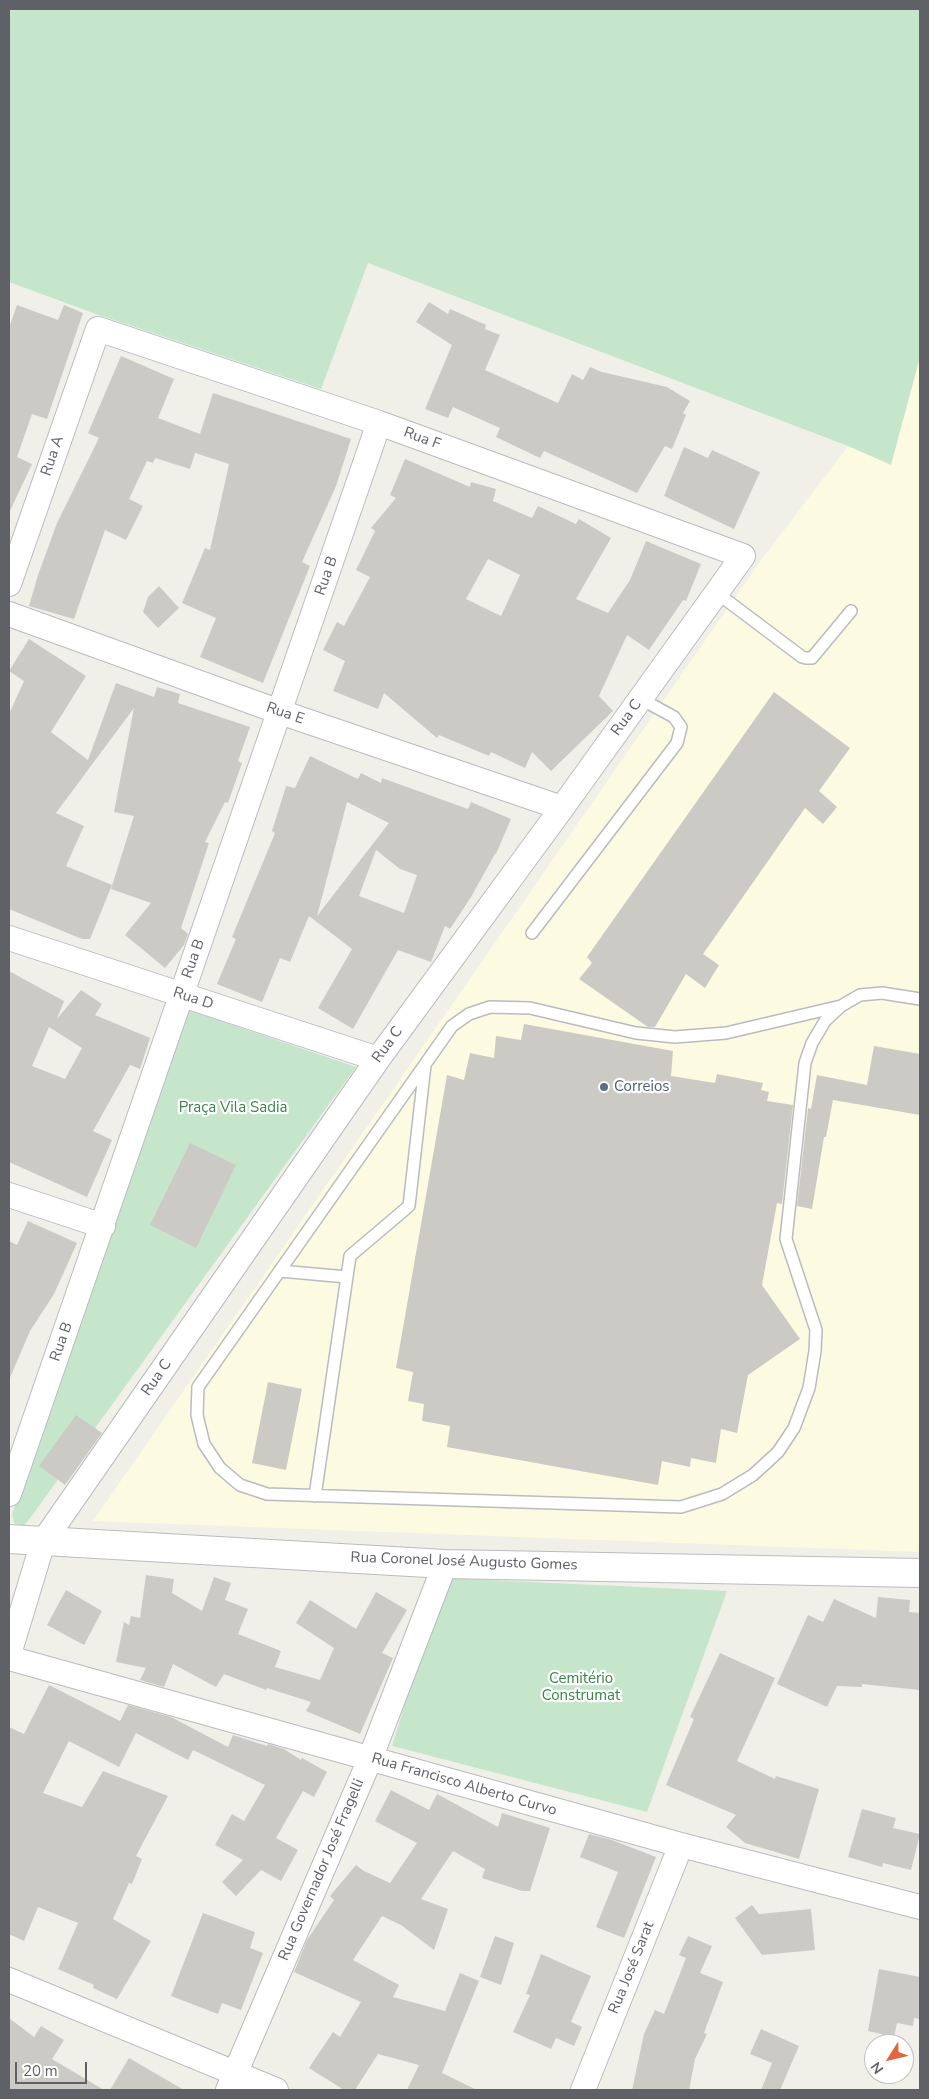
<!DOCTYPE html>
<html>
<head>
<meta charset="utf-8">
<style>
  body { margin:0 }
  #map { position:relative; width:929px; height:2099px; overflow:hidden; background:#f0f0e8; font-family:"Nunito Sans",sans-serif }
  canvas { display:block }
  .frame { position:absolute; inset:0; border:10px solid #5f6167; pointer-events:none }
  .north { position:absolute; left:864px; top:2034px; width:50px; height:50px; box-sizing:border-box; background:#fff; border:1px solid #bfc0c2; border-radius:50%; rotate:234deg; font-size:14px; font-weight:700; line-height:20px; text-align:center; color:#5f6167 }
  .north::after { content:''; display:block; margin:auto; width:18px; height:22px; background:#e1653e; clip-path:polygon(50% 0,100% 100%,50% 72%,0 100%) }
  .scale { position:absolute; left:15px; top:2062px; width:72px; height:22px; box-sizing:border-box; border:2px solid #5f6167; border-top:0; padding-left:6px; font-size:15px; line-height:18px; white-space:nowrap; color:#5f6167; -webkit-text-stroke:4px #fff; paint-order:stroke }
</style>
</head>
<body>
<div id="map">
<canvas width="929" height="2099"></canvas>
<div class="frame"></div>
<div class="north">N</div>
<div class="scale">20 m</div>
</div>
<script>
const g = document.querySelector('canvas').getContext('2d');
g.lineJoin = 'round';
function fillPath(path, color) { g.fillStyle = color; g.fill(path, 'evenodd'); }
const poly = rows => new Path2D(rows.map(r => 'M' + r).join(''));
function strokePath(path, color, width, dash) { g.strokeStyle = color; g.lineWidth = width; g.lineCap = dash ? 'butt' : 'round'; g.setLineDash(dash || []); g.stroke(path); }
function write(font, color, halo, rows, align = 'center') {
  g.font = font + ' "Nunito Sans",sans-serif'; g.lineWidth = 4.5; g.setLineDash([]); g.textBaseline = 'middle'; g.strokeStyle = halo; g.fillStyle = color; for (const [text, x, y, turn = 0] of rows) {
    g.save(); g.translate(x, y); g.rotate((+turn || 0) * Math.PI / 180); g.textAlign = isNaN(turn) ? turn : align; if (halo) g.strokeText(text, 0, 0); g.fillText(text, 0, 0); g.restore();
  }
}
fillPath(poly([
  [920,252,920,1552,93,1521,759,563,881,403]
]), '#fcfbe1');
fillPath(poly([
  [9,9,920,9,920,357,891,465,848,446,368,263,321,389,96,314,9,282],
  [186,1009,356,1067,28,1521,24,1525,19,1525,14,1523,12,1514],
  [444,1578,727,1591,647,1812,392,1746]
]), '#c6e6cc');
fillPath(poly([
  [429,302,448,314,450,309,486,325,485,329,500,335,485,370,558,403,572,374,583,380,590,367,602,372,667,387,690,401,683,413,686,415,672,449,665,446,637,493,544,451,540,458,496,437,500,428,453,407,448,418,425,409,452,345,416,322],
  [17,305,58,320,64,305,83,313,47,419,32,414,17,457,32,464,9,513,9,328],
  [121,356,174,379,158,418,200,434,213,393,351,439,336,486,302,562,310,566,263,683,200,657,216,618,182,603,205,548,210,550,229,464,195,453,190,469,155,458,153,463,147,461,129,499,143,506,126,540,105,530,74,619,29,606,38,575,57,523,99,438,88,433],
  [684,447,708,458,712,450,760,472,734,529,664,496],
  [405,459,470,487,471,482,496,489,493,501,532,518,538,506,576,524,579,519,611,538,576,599,608,613,630,580,646,541,701,564,686,601,683,600,649,650,627,635,599,696,613,711,551,771,532,752,525,768,491,752,489,756,439,735,437,738,384,693,378,709,333,691,345,661,323,650,337,622,344,626,370,577,356,570,375,531,371,528,396,498,390,495],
  [488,559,520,575,501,616,466,599],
  [159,586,179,608,158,628,143,612,148,597],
  [29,639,86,676,51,732,88,760,116,683,154,697,157,687,180,694,178,703,250,727,238,761,242,763,228,803,225,802,205,842,209,843,181,928,188,934,184,945,165,968,125,935,151,903,111,889,134,816,114,812,134,708,56,813,84,826,66,866,112,885,90,939,82,939,9,909,9,714,24,681,9,671],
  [774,692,850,748,819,791,837,807,823,824,805,808,703,954,719,965,705,988,686,974,655,1027,648,1027,579,979,592,963,587,957],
  [310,756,358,779,361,773,381,783,382,778,468,809,471,802,511,819,496,854,495,854,471,897,450,929,445,926,431,962,398,950,353,1029,318,1008,352,949,309,916,290,962,280,958,262,1002,217,984,236,939,232,937,275,833,272,831,286,786,295,788],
  [347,802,389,823,317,916],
  [376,850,400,869,417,875,404,913,359,896],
  [9,971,64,1001,57,1019,81,990,102,1004,95,1015,150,1038,140,1069,130,1065,93,1131,112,1140,87,1197,9,1162],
  [49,1027,82,1048,65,1079,32,1066],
  [524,1024,673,1051,671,1076,715,1083,717,1074,763,1083,761,1090,769,1092,767,1101,793,1105,782,1204,777,1203,762,1285,800,1339,748,1375,737,1433,721,1429,716,1463,691,1458,690,1467,662,1461,658,1485,447,1447,450,1426,422,1421,424,1404,408,1401,413,1372,396,1368,447,1075,464,1080,470,1053,494,1058,496,1036,521,1040],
  [874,1046,920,1054,920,1115,833,1100,826,1137,824,1137,812,1209,797,1206,808,1108,811,1109,817,1075,867,1085],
  [190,1143,236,1165,196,1248,150,1225],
  [28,1221,77,1243,54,1294,30,1331,9,1380,9,1241,17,1245],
  [268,1382,302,1389,286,1470,252,1463],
  [76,1415,102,1433,65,1485,39,1466],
  [146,1575,174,1579,172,1593,202,1611,214,1577,231,1583,225,1600,248,1609,238,1634,281,1651,275,1667,320,1680,334,1648,296,1623,310,1600,356,1629,376,1592,407,1610,382,1653,393,1658,360,1734,306,1711,311,1702,267,1688,266,1690,224,1674,216,1687,173,1664,164,1687,140,1680,146,1668,116,1662,124,1622,129,1625,131,1616,140,1618],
  [66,1590,102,1611,84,1645,47,1625],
  [878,1597,910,1600,909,1612,920,1613,920,1690,862,1684,862,1687,837,1686,827,1707,777,1684,808,1615,823,1622,834,1599,876,1618],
  [720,1653,775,1678,737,1761,775,1779,776,1776,819,1789,799,1859,745,1843,726,1827,736,1815,666,1785,694,1719,690,1717],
  [49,1685,120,1721,128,1705,171,1717,228,1747,233,1735,267,1746,268,1744,284,1749,301,1760,302,1758,327,1772,314,1797,303,1791,276,1838,298,1850,281,1881,261,1870,236,1896,222,1882,243,1860,215,1845,232,1814,244,1821,265,1785,193,1750,188,1760,136,1733,119,1767,69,1741,43,1793,82,1807,103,1771,168,1796,136,1856,142,1859,132,1884,129,1883,113,1919,151,1941,117,1999,93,1988,94,1985,58,1969,78,1923,38,1907,24,1941,9,1934,9,1727,24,1734],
  [391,1790,429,1810,437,1794,498,1827,502,1813,550,1828,530,1891,522,1891,482,1878,485,1869,453,1851,421,1899,448,1909,434,1950,401,1925,382,1916,353,1960,399,1985,393,1997,445,2011,460,1973,479,1981,442,2073,477,2090,407,2090,419,2065,378,2054,355,2090,344,2090,309,2068,333,2032,340,2037,361,2002,294,1972,307,1940,334,1900,330,1896,356,1865,364,1871,390,1883,417,1843,375,1821],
  [862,1809,896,1818,893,1828,920,1834,911,1870,883,1863,882,1867,848,1857],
  [589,1834,612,1840,656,1857,624,1938,596,1927,618,1872,580,1857],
  [752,1905,759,1914,811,1909,815,1950,762,1955,735,1918],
  [203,1913,255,1932,250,1948,263,1953,241,2010,222,2003,218,2014,171,1996],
  [495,1936,514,1943,501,1985,480,1977],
  [688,1936,712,1946,700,1973,723,1982,704,2033,707,2034,695,2059,689,2090,632,2090,644,2034,655,2010,664,2014,686,1958,679,1955],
  [541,1954,591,1976,571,2022,582,2027,574,2046,556,2038,551,2049,513,2032,530,1995,526,1994],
  [879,1969,920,1977,920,2019,914,2018,913,2026,897,2023,894,2037,868,2031],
  [9,2018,34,2037,41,2026,64,2040,52,2059,104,2090,9,2090],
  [761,2029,799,2046,780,2090,761,2090,772,2063,750,2054],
  [129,2058,184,2090,110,2090]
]), '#cccac4');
const service = poly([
  [717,593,802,657,806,658,812,658,851,611],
  [532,933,677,743,681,727,674,717,641,699],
  [841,1006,726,1033,675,1037,636,1033,530,1008,490,1007,469,1014,452,1026,198,1387,197,1415,204,1444,220,1468,240,1485,267,1494,681,1507,722,1494,753,1475,778,1452,794,1428,809,1388,815,1351,816,1330,786,1239,805,1063,812,1043,825,1021,841,1006,860,995,882,993,920,999],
  [280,1271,347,1277],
  [315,1496,350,1256,409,1206,425,1065]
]);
const minor = poly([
  [9,584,98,329,379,423,743,556,562,808,378,1059,43,1542,9,1654],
  [9,614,280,712,562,808],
  [9,938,378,1059],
  [9,1195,103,1226],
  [9,1494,379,423],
  [9,1658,681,1845,920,1907],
  [9,1980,276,2090],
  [228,2090,370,1759,445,1564],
  [583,2090,681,1845]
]);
const tertiary = poly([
  [9,1539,445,1564,920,1573]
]);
strokePath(service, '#babbc1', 14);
strokePath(minor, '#babbc1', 26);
strokePath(tertiary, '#babbc1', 30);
strokePath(service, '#fff', 11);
strokePath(minor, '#fff', 24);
strokePath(tertiary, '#fff', 28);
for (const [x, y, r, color] of [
  [604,1087,5,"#5c6f8a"]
]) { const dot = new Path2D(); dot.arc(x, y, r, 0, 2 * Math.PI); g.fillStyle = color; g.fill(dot); strokePath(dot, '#fff', 2); }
write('15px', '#5f6167', '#fff', [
  ["Rua F",422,439,20],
  ["Rua A",53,456,-71],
  ["Rua B",327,576,-71],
  ["Rua E",285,714,19],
  ["Rua C",627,718,-54],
  ["Rua B",194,959,-71],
  ["Rua D",193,999,18],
  ["Rua C",388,1045,-54],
  ["Rua B",62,1342,-71],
  ["Rua C",157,1378,-55],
  ["Rua Coronel José Augusto Gomes",464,1562,2],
  ["Rua Francisco Alberto Curvo",464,1785,16],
  ["Rua Governador José Fragelli",322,1870,-67],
  ["Rua José Sarat",632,1968,-68]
]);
write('15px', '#4e5e75', '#fff', [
  ["Correios",614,1087]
], 'left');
write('15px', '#3a834a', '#fff', [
  ["Praça Vila Sadia",233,1108],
  ["Cemitério",581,1679],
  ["Construmat",581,1696]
]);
</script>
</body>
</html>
